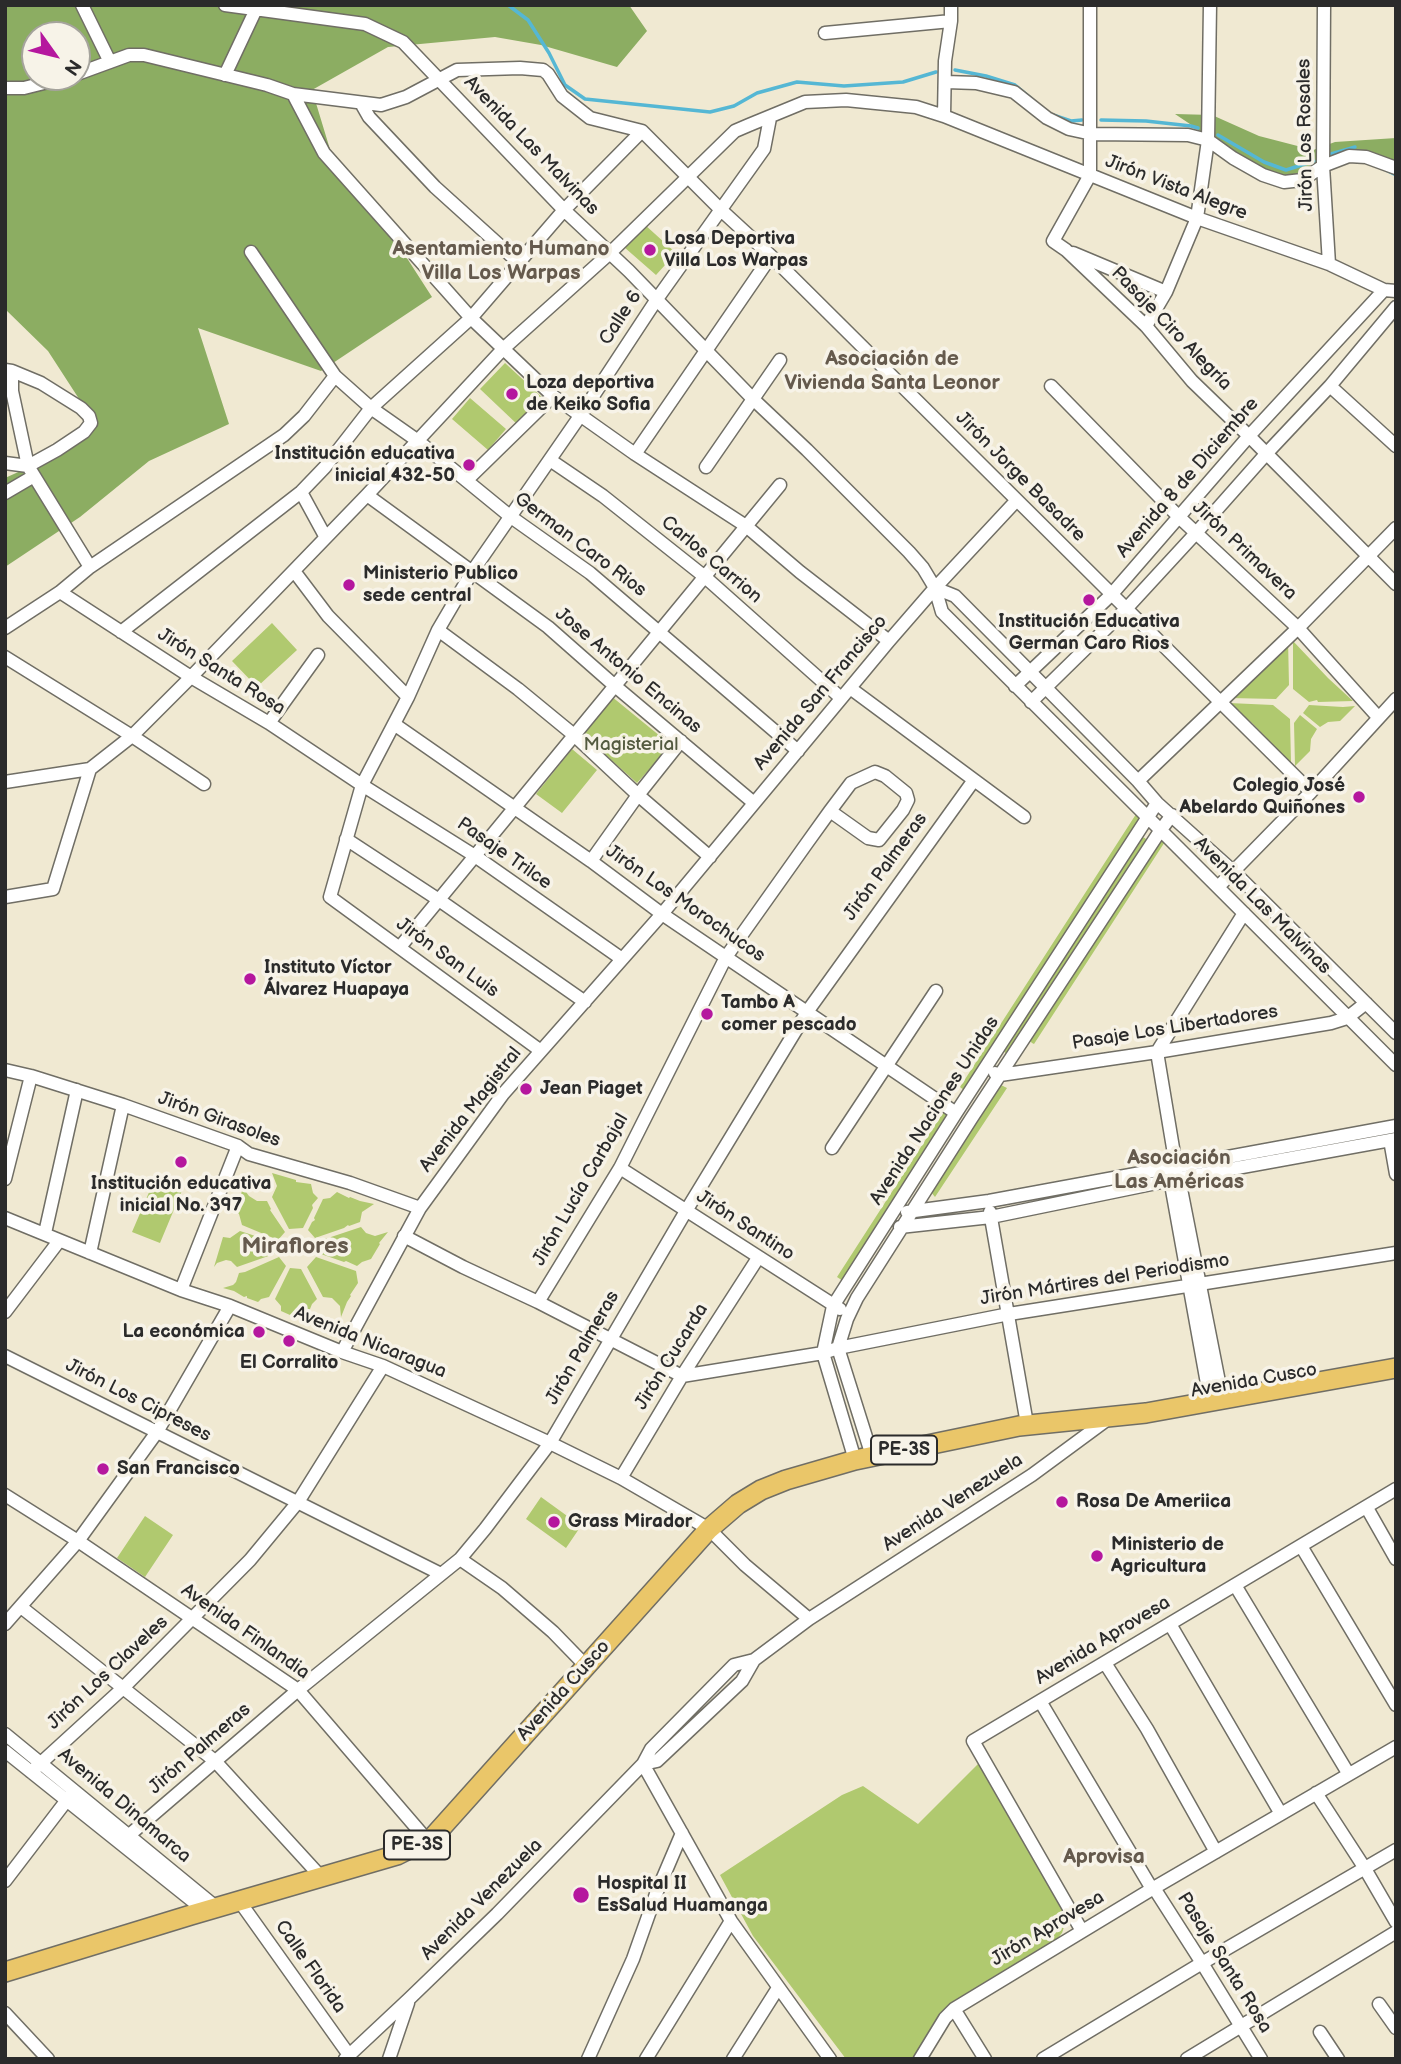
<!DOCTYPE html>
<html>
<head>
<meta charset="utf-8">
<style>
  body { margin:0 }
  #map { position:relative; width:1401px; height:2064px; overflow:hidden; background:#f0e9d2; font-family:"Balsamiq Sans",sans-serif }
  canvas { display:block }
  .frame { position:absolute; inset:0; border:7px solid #2b2b2b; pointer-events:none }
  .north { position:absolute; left:21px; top:21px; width:70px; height:70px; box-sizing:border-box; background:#f7f3e8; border:2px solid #a5a39c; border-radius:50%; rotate:124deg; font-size:19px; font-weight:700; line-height:28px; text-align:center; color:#2b2b2b }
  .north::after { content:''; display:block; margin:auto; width:24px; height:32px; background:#b5179e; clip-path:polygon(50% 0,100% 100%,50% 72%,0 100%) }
</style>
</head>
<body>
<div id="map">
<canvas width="1401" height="2064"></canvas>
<div class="frame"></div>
<div class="north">N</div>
</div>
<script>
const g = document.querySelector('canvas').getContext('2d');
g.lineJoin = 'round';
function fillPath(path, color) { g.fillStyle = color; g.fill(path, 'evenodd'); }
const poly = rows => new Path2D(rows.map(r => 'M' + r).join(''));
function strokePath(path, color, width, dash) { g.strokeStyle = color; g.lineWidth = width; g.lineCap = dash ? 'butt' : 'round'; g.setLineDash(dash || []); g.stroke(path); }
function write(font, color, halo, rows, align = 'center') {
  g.font = font + ' "Balsamiq Sans",sans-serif'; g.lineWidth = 7; g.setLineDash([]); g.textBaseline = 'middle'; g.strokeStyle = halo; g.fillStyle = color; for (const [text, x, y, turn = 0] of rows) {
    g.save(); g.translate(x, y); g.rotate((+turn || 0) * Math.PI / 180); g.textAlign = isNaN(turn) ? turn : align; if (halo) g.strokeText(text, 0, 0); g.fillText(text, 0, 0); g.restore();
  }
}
fillPath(poly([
  [644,224,676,253,656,275,624,247],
  [505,363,544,399,519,426,480,389],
  [470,398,506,429,488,450,452,419],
  [272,623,297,650,257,687,232,661],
  [1288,639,1289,685,1276,699,1230,698],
  [1293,641,1328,678,1353,701,1318,702,1317,700,1309,702,1293,689],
  [611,696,671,745,637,783,581,733],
  [1229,703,1273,705,1290,719,1291,763,1252,723],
  [1309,705,1343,707,1355,706,1340,721,1328,722,1320,727,1303,713],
  [1300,715,1317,729,1311,739,1310,751,1295,766,1294,723],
  [572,749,597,770,562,813,536,794],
  [1140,808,1145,812,965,1091,960,1087],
  [1164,832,1170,834,1034,1044,1032,1043,1030,1041],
  [1141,837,1145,838,1148,842,1006,1054,1004,1051],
  [1001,1085,1007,1088,935,1197,931,1192],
  [946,1108,951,1111,843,1281,837,1277],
  [272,1173,296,1180,296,1182,311,1184,313,1193,318,1198,312,1205,313,1208,303,1228,289,1229,272,1197,277,1186],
  [156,1176,183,1188,160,1243,132,1232],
  [245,1183,246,1192,249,1196,257,1201,267,1201,271,1209,270,1210,285,1232,278,1240,242,1225,239,1214,235,1210],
  [337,1192,349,1198,350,1197,360,1201,374,1204,362,1212,360,1222,349,1226,348,1225,344,1228,315,1238,308,1230,312,1222,315,1220,314,1218,323,1199,330,1198],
  [361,1227,366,1233,375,1236,388,1232,379,1243,380,1244,371,1259,362,1262,357,1266,346,1261,344,1262,318,1253,317,1241,326,1238,329,1240,331,1237],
  [240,1231,277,1243,277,1253,237,1267,231,1261,226,1260,217,1263,214,1267,223,1237,230,1238],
  [279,1257,286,1266,269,1297,261,1299,258,1302,247,1298,247,1296,244,1297,234,1291,223,1288,233,1285,236,1282,239,1273,245,1272],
  [316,1257,356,1271,358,1283,350,1295,351,1296,347,1302,341,1317,340,1306,332,1298,323,1297,307,1267],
  [290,1268,301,1269,317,1299,312,1304,310,1309,311,1320,315,1325,314,1327,306,1323,305,1320,302,1321,291,1314,290,1315,281,1311,281,1306,275,1299],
  [541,1497,581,1526,566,1548,526,1519],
  [145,1516,173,1535,145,1577,117,1558],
  [979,1763,1065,1909,1066,1921,1062,1933,1056,1940,983,1987,914,2059,846,2059,753,1936,720,1875,842,1795,863,1786,918,1824]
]), '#b0c96f');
fillPath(poly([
  [5,5,629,5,647,31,617,67,541,45,495,37,388,47,312,90,332,156,383,221,432,297,321,371,198,328,229,424,149,461,80,517,5,567,5,478,45,460,94,422,48,351,5,309],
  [35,35,77,35,77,77,35,77],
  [1175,114,1212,115,1259,136,1313,150,1335,142,1396,138,1396,164,1341,161,1319,175,1278,178,1242,159]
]), '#8cad62');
strokePath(poly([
  [508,5,528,20,549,53,565,85,585,99,710,112,734,106,757,93,797,82,844,86,903,82,936,72],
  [955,70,986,76,1015,85,1033,100],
  [1053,115,1071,121,1082,120],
  [1101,120,1146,121,1191,126,1198,128],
  [1218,135,1264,162,1286,170,1314,161],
  [1331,154,1355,147],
  [1386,170,1396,175]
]), '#55b7d4', 3.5);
const minor = poly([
  [82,5,110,62],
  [225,5,365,24,403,42,564,210,629,271,753,399,807,450,909,552,923,568,935,588,942,612,1396,1065],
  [1090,5,1090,175,1053,241,1066,250,1146,326,1192,381,1249,436,1396,584],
  [1324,5,1323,166,1329,264],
  [825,33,951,21],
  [77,74,129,55,144,55,267,85,293,94,381,105,406,97,457,70,520,68,543,70,548,74,562,96,590,118,642,131,721,210,771,256,1311,792],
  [225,75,258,5],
  [946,82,976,83,1014,92,1047,118,1069,129,1092,134,1188,135,1208,140,1233,158,1263,175,1284,182,1302,180,1323,166,1349,156,1366,157,1396,168],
  [5,88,24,88,68,77],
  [293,94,324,153,471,318,553,396,635,454,746,526,800,572,889,641],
  [361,103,369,117,435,187,518,262],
  [944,116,945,61,951,21,951,5],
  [251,252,335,376,371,408,418,441,511,517,590,573,798,751],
  [1073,253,1166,292],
  [1146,326,1166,292,1197,218,1208,140,1210,5],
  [5,370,12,371,41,383,81,408,89,416,91,423,84,432,57,450,28,466,12,391,12,371],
  [1051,386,1180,518,1298,628,1378,717],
  [1330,386,1396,446],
  [635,454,771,256],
  [550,460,603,496,705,577,841,698],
  [5,463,28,466,90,567],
  [706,467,780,360],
  [467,480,553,396],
  [301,492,325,536],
  [5,493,34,476],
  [367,495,548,627,615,686,754,803],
  [294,571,328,616,408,697],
  [935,588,955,596,1138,781,1157,803,1234,872,1396,1033],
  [60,592,191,677,269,723,362,785,475,856,622,959],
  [5,628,60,592,90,567,284,435,304,416,335,376],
  [438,630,518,689,574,735,638,795,710,857],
  [121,632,301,492,325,467,371,408,471,318,564,210,642,131],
  [5,657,132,736,204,784],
  [1015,686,1111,595,1249,436,1384,290],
  [850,688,1024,817],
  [1031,702,1126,609,1196,533,1266,454,1330,386,1396,307],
  [269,723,318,655],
  [394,724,591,861,662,914,956,1113],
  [1138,781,1298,628,1396,528],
  [5,782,90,769],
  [346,839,439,900,585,1002],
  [591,861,638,795,681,741],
  [1218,887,1311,792,1396,699],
  [5,897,53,889,90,769,132,736,191,677,367,495,503,349,610,253,735,131,749,125,805,102,846,100,916,107,944,116,1197,218,1329,264,1384,290,1396,291],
  [400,947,780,485],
  [541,1051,330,897,362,785,408,697,438,630,472,572,580,416,657,299,764,149,770,118],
  [5,1070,31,1076,123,1105,238,1146,249,1154,350,1183,420,1208],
  [995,1073,1000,1075,1157,1052,1331,1023,1347,1018,1366,1003],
  [1390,1140,1396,1174],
  [832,1148,936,991],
  [620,1168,840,1309],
  [5,1179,31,1076],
  [1176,1179,1172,1190,1208,1389],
  [907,1212,989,1201,1396,1126],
  [990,1212,1027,1424],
  [5,1218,181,1290,230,1306,342,1352,383,1366,550,1443,621,1478,709,1529,745,1565,809,1619],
  [900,1227,991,1217,1176,1179,1396,1139],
  [45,1233,77,1090],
  [404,1236,463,1267,538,1302,682,1376,823,1353,838,1348,1009,1314,1396,1253],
  [90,1253,123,1105],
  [181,1290,238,1146],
  [538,1302,620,1168,726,957,807,843,830,811,851,783,875,772,885,776,906,793,908,800,903,810,879,840,868,838,830,811],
  [5,1312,59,1241],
  [342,1352,420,1208,503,1094,662,914,889,641,935,588,1016,501],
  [5,1356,441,1574],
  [1220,1387,1181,1189,1176,1179,1176,1166,1157,1052,1244,913],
  [872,1456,838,1348,847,1319,857,1298,971,1119,1160,831,1172,815],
  [855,1460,823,1353,833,1306,956,1113,1157,803],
  [621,1478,682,1376,758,1258],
  [5,1495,78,1541,298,1690,427,1840],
  [1367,1508,1396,1559],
  [1301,1546,1396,1705],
  [460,1559,502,1588,553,1632,586,1666],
  [1235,1585,1348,1773],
  [21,1607,215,1761,322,1878],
  [5,1624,78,1541,157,1432,230,1306],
  [1170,1624,1281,1814],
  [1105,1663,1147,1729,1216,1852],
  [1040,1701,1152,1889],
  [5,1734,217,1908],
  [5,1751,205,1911],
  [643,1764,731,1921,830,2059],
  [643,1764,657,1761,742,1681,754,1660],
  [31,1772,122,1689,250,1560,298,1502,383,1366],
  [1316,1793,1364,1867,1396,1922],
  [120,1843,298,1690,460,1559,485,1529,550,1443,686,1211,807,1012,974,780],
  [5,1881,70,1796],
  [1154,1888,1202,1963,1261,2059],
  [240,1902,349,2055],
  [1082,1931,973,1741,1396,1489],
  [1379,2004,1396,2028],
  [954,2009,985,2059],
  [5,2013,48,2059],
  [1320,2032,1338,2059],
  [345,2059,409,1999,497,1914,643,1764,651,1749,734,1665,754,1660,809,1619,1032,1475,1108,1419],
  [389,2059,408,2003],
  [588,2059,633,1959,656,1894,682,1833],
  [646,2059,731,1921],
  [733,2059,778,1988],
  [920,2059,945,2018,954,2009,1152,1889,1396,1747],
  [1043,2059,1202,1963,1396,1850],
  [1187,2059,1396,1932]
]);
const highway = poly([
  [5,1972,191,1915,397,1855,433,1837,709,1529,738,1504,761,1490,786,1480,855,1460,1019,1426,1146,1413,1396,1368]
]);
strokePath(minor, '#706e65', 15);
strokePath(highway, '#706e65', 22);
strokePath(minor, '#fff', 12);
strokePath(highway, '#eac669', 19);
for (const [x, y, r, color] of [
  [650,250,7,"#b5179e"],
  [512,394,7,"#b5179e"],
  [469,465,7,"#b5179e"],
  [349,585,7,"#b5179e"],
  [1089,600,7,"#b5179e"],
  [1359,797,7,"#b5179e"],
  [250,979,7,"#b5179e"],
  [707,1014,7,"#b5179e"],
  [526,1089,7,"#b5179e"],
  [181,1162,7,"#b5179e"],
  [259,1332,7,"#b5179e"],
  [289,1341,7,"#b5179e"],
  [103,1469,7,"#b5179e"],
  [1062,1502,7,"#b5179e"],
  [554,1522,7,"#b5179e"],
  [1097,1556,7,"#b5179e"],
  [581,1895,9,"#b5179e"]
]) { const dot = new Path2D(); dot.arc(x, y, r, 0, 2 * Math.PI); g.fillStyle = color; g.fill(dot); strokePath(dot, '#f7f3e8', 2.5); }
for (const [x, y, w] of [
  [904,1450,66],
  [417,1845,66]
]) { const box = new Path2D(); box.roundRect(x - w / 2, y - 14.5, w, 29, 5); g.fillStyle = '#f7f3e8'; g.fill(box); strokePath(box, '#2b2b2b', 2); }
write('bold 18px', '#2b2b2b', null, [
  ["PE-3S",904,1450],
  ["PE-3S",417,1845]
]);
write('19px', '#2b2b2b', '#f7f3e8', [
  ["Jirón Los Rosales",1306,135,-91],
  ["Avenida Las Malvinas",531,146,46],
  ["Jirón Vista Alegre",1176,188,21],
  ["Calle 6",621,318,-57],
  ["Pasaje Ciro Alegría",1171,329,46],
  ["Jirón Jorge Basadre",1020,477,45],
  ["Avenida 8 de Diciembre",1188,478,-49],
  ["German Caro Rios",580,545,37],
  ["Jirón Primavera",1244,551,43],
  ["Carlos Carrion",711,560,40],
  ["Jose Antonio Encinas",628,671,40],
  ["Jirón Santa Rosa",221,672,32],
  ["Avenida San Francisco",821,693,-50],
  ["Pasaje Trilce",504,854,35],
  ["Jirón Palmeras",886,867,-54],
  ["Jirón Los Morochucos",685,904,35],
  ["Avenida Las Malvinas",1262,906,45],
  ["Jirón San Luis",447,958,36],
  ["Pasaje Los Libertadores",1175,1028,-9],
  ["Avenida Magistral",471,1110,-52],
  ["Avenida Naciones Unidas",935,1111,-57],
  ["Jirón Girasoles",219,1120,20],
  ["Jirón Lucía Carbajal",581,1190,-60],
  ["Jirón Santino",745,1226,33],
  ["Jirón Mártires del Periodismo",1105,1280,-9],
  ["Avenida Nicaragua",370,1343,22],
  ["Jirón Palmeras",583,1348,-60],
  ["Jirón Cucarda",672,1357,-58],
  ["Avenida Cusco",1254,1381,-10],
  ["Jirón Los Cipreses",138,1401,27],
  ["Avenida Venezuela",953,1503,-33],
  ["Avenida Finlandia",245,1632,35],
  ["Avenida Aprovesa",1103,1641,-31],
  ["Jirón Los Claveles",108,1673,-43],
  ["Avenida Cusco",564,1691,-48],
  ["Jirón Palmeras",200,1749,-41],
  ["Avenida Dinamarca",124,1806,40],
  ["Avenida Venezuela",482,1900,-45],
  ["Jirón Aprovesa",1048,1929,-31],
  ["Pasaje Santa Rosa",1224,1963,58],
  ["Calle Florida",310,1967,55]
]);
write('bold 19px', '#2b2b2b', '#f7f3e8', [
  ["Losa Deportiva",664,239],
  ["Villa Los Warpas",664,261],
  ["Loza deportiva",526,383],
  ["de Keiko Sofia",526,405],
  ["Institución educativa",455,454,"right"],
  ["inicial 432-50",455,476,"right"],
  ["Ministerio Publico",363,574],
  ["sede central",363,596],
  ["Institución Educativa",1089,622,"center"],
  ["German Caro Rios",1089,644,"center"],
  ["Colegio José",1345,786,"right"],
  ["Abelardo Quiñones",1345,808,"right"],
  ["Instituto Víctor",264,968],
  ["Álvarez Huapaya",264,990],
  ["Tambo A",721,1003],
  ["comer pescado",721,1025],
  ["Jean Piaget",540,1089],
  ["Institución educativa",181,1184,"center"],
  ["inicial No. 397",181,1206,"center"],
  ["La económica",245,1332,"right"],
  ["El Corralito",289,1363,"center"],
  ["San Francisco",117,1469],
  ["Rosa De Ameriica",1076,1502],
  ["Grass Mirador",568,1522],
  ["Ministerio de",1111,1545],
  ["Agricultura",1111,1567],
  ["Hospital II",597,1884],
  ["EsSalud Huamanga",597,1906]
], 'left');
write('19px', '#535a3f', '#f7f3e8', [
  ["Magisterial",631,745]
]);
write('bold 21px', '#655a4d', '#f7f3e8', [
  ["Asentamiento Humano",501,250],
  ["Villa Los Warpas",501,274],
  ["Asociación de",892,360],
  ["Vivienda Santa Leonor",892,384],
  ["Asociación",1179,1159],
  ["Las Américas",1179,1183],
  ["Aprovisa",1104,1858]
]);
write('bold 23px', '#655a4d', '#f7f3e8', [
  ["Miraflores",295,1247]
]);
</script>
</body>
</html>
